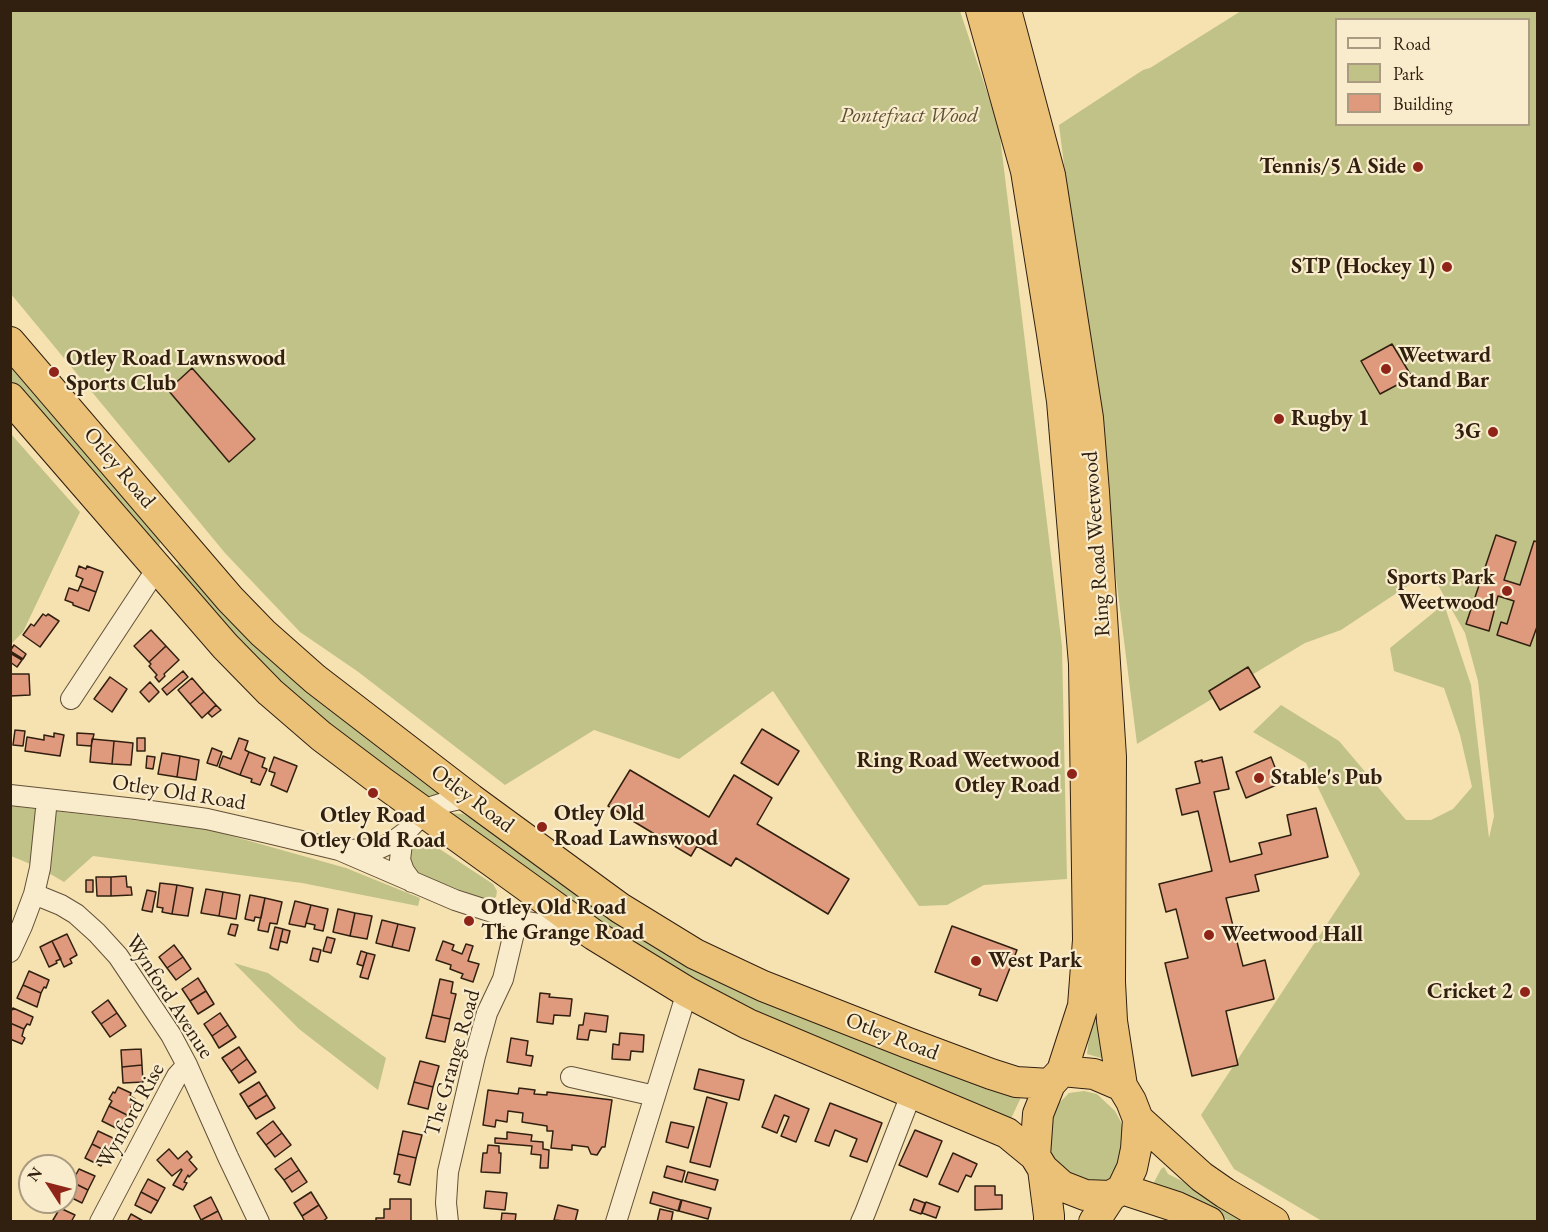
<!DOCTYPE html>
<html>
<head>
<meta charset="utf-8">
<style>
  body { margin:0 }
  #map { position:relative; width:1548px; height:1232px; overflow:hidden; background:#f6e2b1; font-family:"EB Garamond",serif }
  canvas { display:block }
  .frame { position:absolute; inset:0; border:12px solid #312010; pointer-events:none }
  .legend { position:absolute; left:1335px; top:18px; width:195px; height:108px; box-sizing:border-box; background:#f9eccc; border:2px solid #a99a81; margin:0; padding:8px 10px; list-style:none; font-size:18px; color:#312010 }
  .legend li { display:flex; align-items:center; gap:12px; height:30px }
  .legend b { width:30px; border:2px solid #a99a81 }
  .north { position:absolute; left:18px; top:1154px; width:60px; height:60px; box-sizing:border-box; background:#f9eccc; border:2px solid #a99a81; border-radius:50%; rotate:306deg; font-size:16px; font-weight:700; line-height:24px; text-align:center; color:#312010 }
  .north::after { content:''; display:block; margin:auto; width:21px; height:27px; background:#8f2418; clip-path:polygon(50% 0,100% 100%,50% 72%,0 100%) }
</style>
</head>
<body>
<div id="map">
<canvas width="1548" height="1232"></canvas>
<div class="frame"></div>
<ul class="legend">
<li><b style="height:8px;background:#f9eccc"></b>Road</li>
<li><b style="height:16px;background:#c1c288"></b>Park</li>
<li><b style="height:16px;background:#df9a7e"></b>Building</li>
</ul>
<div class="north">N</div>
</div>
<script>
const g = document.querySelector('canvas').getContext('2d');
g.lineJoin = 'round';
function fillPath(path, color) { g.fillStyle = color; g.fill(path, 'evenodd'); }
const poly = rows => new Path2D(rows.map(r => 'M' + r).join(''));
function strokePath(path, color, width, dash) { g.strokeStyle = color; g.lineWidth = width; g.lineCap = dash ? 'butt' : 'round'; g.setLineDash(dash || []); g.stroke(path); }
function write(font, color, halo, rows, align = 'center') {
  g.font = font + ' "EB Garamond",serif'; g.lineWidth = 4.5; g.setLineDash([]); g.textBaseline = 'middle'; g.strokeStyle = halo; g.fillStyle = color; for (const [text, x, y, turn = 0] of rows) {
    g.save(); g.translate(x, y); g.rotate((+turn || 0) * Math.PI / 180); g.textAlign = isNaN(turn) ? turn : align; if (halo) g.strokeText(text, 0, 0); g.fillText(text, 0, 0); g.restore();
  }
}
fillPath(poly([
  [10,11,960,11,999,128,1062,646,1067,879,984,885,947,905,919,906,857,817,773,691,679,759,594,730,505,785,357,671,300,632,225,553,11,294],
  [1241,11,1537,11,1537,1221,1322,1221,1234,1169,1201,1115,1360,874,1306,763,1253,732,1281,705,1339,741,1406,820,1431,820,1453,809,1472,787,1460,735,1444,688,1394,671,1390,648,1444,604,1471,685,1489,838,1494,816,1478,681,1465,633,1430,571,1341,630,1305,643,1137,744,1059,125,1143,70,1150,68],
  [1336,20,1528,20,1528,124,1336,124],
  [10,353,161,540,159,546,155,548,11,382],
  [11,434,80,512,23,632,11,644],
  [179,564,186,564,448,791,426,803,265,677,174,567],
  [10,806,203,828,346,868,420,898,418,906,302,883,93,856,64,882,40,868,11,856],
  [448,813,463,814,474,820,631,925,1023,1093,1009,1123,894,1076,663,969],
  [418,839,426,840,493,884,497,891,496,897,489,901,418,874,410,859,412,844],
  [234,963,268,973,386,1058,378,1090,299,1029],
  [1094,992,1108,1060,1087,1054],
  [1084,1091,1097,1094,1115,1111,1121,1122,1124,1132,1120,1170,1109,1180,1093,1184,1076,1181,1055,1163,1047,1139,1051,1119,1057,1105,1069,1093],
  [1164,1167,1168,1174,1210,1195,1257,1221,1229,1221,1192,1201,1151,1188,1161,1169]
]), '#c1c288');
const building = poly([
  [1392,344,1412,377,1380,394,1361,361,1392,344],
  [192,368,255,439,229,462,168,390,192,368],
  [1496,535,1516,542,1504,580,1520,585,1534,541,1538,542,1538,624,1530,646,1497,635,1501,622,1507,624,1514,601,1498,596,1489,631,1466,624,1496,535],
  [79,566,86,569,87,566,103,572,96,592,80,586,83,579,76,576,79,566],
  [80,586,96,592,89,611,73,605,73,603,65,600,69,588,78,591,80,586],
  [43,614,46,616,48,614,59,621,40,647,23,635,31,624,34,626,43,614],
  [151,630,166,646,149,662,134,646,151,630],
  [14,645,26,654,23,659,10,651,14,645],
  [166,646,179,660,164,674,165,676,159,682,155,677,157,675,149,666,151,664,149,662,166,646],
  [10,653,22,660,17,667,10,662,10,653],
  [1248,667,1260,687,1220,710,1209,691,1248,667],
  [183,671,188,677,167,695,162,689,183,671],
  [10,674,29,674,30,695,10,696,10,674],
  [110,677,127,689,112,712,94,699,110,677],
  [192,678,204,692,190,704,178,690,192,678],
  [150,682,159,692,149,702,140,692,150,682],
  [204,692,216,705,202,718,190,704,204,692],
  [216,705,221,710,212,717,208,713,216,705],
  [762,729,799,751,778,785,741,763,762,729],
  [15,730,25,731,23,746,13,745,15,730],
  [54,733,64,735,60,756,25,751,27,737,44,740,44,735,54,737,54,733],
  [77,733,94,734,91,746,77,745,77,733],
  [137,738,145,738,145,751,137,751,137,738],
  [239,738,248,741,245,750,249,752,240,775,219,767,223,756,231,759,239,738],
  [92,739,114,741,112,764,90,762,92,739],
  [114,741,133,743,131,765,112,764,114,741],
  [212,748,222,752,217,766,207,763,212,748],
  [249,752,265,758,262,767,267,769,260,785,251,782,252,779,240,775,249,752],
  [162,753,180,756,177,777,158,774,162,753],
  [147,756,155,757,153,769,146,768,147,756],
  [180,756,199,760,196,780,177,777,180,756],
  [274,757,297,766,287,792,271,785,275,773,269,771,274,757],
  [1222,757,1229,789,1214,792,1230,862,1262,854,1259,843,1291,835,1287,815,1316,808,1328,857,1255,875,1259,891,1226,898,1243,966,1265,960,1274,999,1226,1011,1238,1065,1192,1076,1165,963,1188,958,1176,909,1166,912,1159,884,1212,871,1198,811,1182,815,1176,789,1200,783,1195,762,1202,760,1202,762,1222,757],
  [1271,757,1281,783,1246,798,1236,772,1271,757],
  [630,770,709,817,734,775,772,798,757,824,849,879,828,914,736,858,731,866,697,846,691,856,608,806,630,770],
  [126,876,127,887,131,887,132,895,111,896,111,877,126,876],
  [96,877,111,877,111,896,97,896,96,877],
  [86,880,93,880,93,892,86,892,86,880],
  [160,883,177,885,172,914,162,912,163,908,157,907,160,883],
  [177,885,193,888,188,916,172,914,177,885],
  [206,889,223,892,219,916,201,913,206,889],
  [147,890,156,892,152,912,142,910,147,890],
  [223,892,240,895,236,919,219,916,223,892],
  [250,895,265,898,261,918,255,917,254,921,245,919,250,895],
  [265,898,282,902,277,924,270,923,268,932,258,930,265,898],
  [295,901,311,905,305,927,289,924,295,901],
  [311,905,328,909,323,931,314,929,315,925,306,923,311,905],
  [338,909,355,913,350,936,333,932,338,909],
  [355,913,372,916,367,939,350,936,355,913],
  [382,920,398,924,392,947,376,943,382,920],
  [231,924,238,925,235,936,228,934,231,924],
  [398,924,415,928,409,951,392,947,398,924],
  [952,926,1017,950,997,1001,979,995,981,989,935,972,952,926],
  [275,927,283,929,278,950,270,948,275,927],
  [283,929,290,931,287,943,280,941,283,929],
  [67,934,77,955,70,959,72,963,64,967,52,941,67,934],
  [327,937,335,939,331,953,323,951,327,937],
  [52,941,61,959,56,961,57,963,49,967,40,947,52,941],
  [443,941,454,945,452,950,462,954,466,944,473,946,468,961,479,964,473,982,461,978,463,974,450,969,451,965,436,960,443,941],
  [174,945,183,957,167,968,159,957,174,945],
  [313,948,321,950,318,962,310,960,313,948],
  [361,951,367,953,363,966,357,964,361,951],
  [367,953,375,955,368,979,360,977,367,953],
  [183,957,191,969,176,980,167,968,183,957],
  [29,971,49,980,46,988,44,987,41,993,23,985,29,971],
  [198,978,206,991,190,1001,182,989,198,978],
  [440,979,453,982,451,993,456,994,450,1019,432,1015,440,979],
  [23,985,41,993,37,1007,17,998,23,985],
  [206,991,214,1004,198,1014,190,1001,206,991],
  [540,993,550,994,549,997,572,999,570,1016,554,1015,553,1024,537,1022,540,993],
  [108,1000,117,1013,101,1024,92,1012,108,1000],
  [13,1008,33,1017,30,1025,27,1024,24,1029,10,1023,10,1013,13,1008],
  [117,1013,126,1026,110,1037,101,1024,117,1013],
  [220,1013,228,1025,212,1036,204,1024,220,1013],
  [585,1013,608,1016,606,1032,590,1030,588,1040,577,1039,579,1025,583,1025,585,1013],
  [432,1015,450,1019,445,1042,426,1038,432,1015],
  [10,1023,24,1029,22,1036,25,1038,22,1044,10,1039,10,1023],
  [228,1025,236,1037,219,1048,212,1036,228,1025],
  [620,1033,644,1035,643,1052,631,1051,630,1060,612,1059,613,1044,619,1045,620,1033],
  [511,1038,528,1041,526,1055,533,1056,531,1066,507,1062,511,1038],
  [239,1047,247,1059,231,1071,222,1058,239,1047],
  [141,1049,142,1065,122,1067,121,1050,141,1049],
  [247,1059,256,1072,239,1083,231,1071,247,1059],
  [420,1061,439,1066,433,1087,414,1082,420,1061],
  [142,1065,143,1082,123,1083,122,1067,142,1065],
  [699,1069,744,1080,739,1100,694,1089,699,1069],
  [259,1082,267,1095,248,1107,240,1094,259,1082],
  [414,1082,433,1087,428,1109,408,1104,414,1082],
  [118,1087,131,1093,130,1096,135,1099,127,1115,109,1106,112,1101,109,1099,113,1092,115,1093,118,1087],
  [519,1088,535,1090,534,1094,547,1095,547,1092,612,1100,605,1147,602,1147,597,1155,591,1154,588,1147,572,1145,572,1150,551,1148,553,1131,547,1131,547,1126,522,1122,523,1113,508,1111,507,1122,496,1120,495,1127,483,1125,488,1090,518,1094,519,1088],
  [267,1095,275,1108,256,1119,248,1107,267,1095],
  [775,1095,809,1109,796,1142,781,1136,789,1117,784,1115,777,1133,762,1127,775,1095],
  [707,1097,727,1103,710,1167,690,1162,707,1097],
  [830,1103,882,1123,867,1162,850,1156,857,1139,835,1130,829,1146,815,1141,830,1103],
  [109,1106,127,1115,120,1130,102,1121,109,1106],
  [273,1121,282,1133,266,1145,257,1133,273,1121],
  [671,1122,694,1127,688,1148,666,1142,671,1122],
  [915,1130,942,1141,927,1177,899,1165,915,1130],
  [98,1131,115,1139,108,1152,92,1144,98,1131],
  [403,1131,422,1135,416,1158,398,1154,403,1131],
  [507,1132,532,1135,531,1141,543,1142,543,1149,549,1150,548,1168,540,1168,541,1155,531,1154,532,1146,495,1143,495,1138,507,1139,507,1132],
  [282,1133,291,1145,275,1157,266,1145,282,1133],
  [92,1144,108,1152,101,1166,85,1158,92,1144],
  [488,1145,499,1146,499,1153,501,1153,500,1173,481,1172,483,1153,487,1153,488,1145],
  [169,1149,178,1159,187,1151,192,1157,189,1160,197,1169,189,1177,188,1175,184,1182,187,1183,183,1190,173,1185,182,1170,181,1169,172,1176,157,1160,169,1149],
  [953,1153,977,1164,971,1177,966,1175,958,1192,939,1184,953,1153],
  [398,1154,416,1158,410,1185,398,1182,400,1175,394,1174,398,1154],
  [291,1158,299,1170,284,1180,275,1169,291,1158],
  [667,1166,685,1171,682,1182,664,1177,667,1166],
  [79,1169,95,1176,88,1190,72,1182,79,1169],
  [299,1170,307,1182,292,1192,284,1180,299,1170],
  [688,1172,718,1180,715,1190,685,1182,688,1172],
  [148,1179,165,1188,158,1201,141,1192,148,1179],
  [72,1182,88,1190,82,1203,66,1195,72,1182],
  [975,1186,995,1186,995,1195,1002,1195,1002,1209,975,1210,975,1186],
  [486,1191,507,1193,505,1210,484,1208,486,1191],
  [141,1192,158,1201,151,1213,135,1205,141,1192],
  [311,1192,319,1205,302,1216,294,1203,311,1192],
  [653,1192,681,1200,678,1211,650,1203,653,1192],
  [211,1197,218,1211,201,1220,194,1206,211,1197],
  [390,1199,411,1199,411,1222,376,1222,376,1218,384,1218,384,1209,390,1209,390,1199],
  [914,1199,925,1203,921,1214,910,1210,914,1199],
  [682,1200,711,1208,708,1219,679,1211,682,1200],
  [926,1202,940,1207,936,1218,922,1213,926,1202],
  [319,1205,327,1218,322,1222,305,1222,302,1216,319,1205],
  [558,1205,578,1210,575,1222,554,1220,558,1205],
  [60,1208,75,1215,71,1222,56,1222,53,1220,60,1208],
  [660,1209,673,1212,671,1222,657,1222,660,1209],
  [218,1211,223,1222,202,1222,201,1220,218,1211],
  [502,1213,516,1214,515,1222,501,1222,502,1213],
  [131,1214,145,1222,127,1222,131,1214]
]);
fillPath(building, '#df9a7e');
strokePath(building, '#312010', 1.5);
const minor = poly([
  [71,699,158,567],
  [10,795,136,809,207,819,268,833,339,850,455,900,517,920,583,932],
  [407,831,402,843,400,860,404,871,412,882],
  [344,850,378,849,391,843,407,831,424,813,434,806,447,802,460,799,471,799],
  [34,894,61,905,76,914,97,933,118,956,171,1035,187,1065,228,1157,259,1222],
  [10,952,22,926,34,894,40,868,47,799],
  [571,1077,655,1096],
  [100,1222,171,1087,177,1076,187,1065],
  [448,1222,446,1203,448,1172,475,1056,487,1013,503,979,517,920],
  [616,1222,687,992],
  [861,1222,865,1213,912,1092]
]);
const highway = poly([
  [981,10,1026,171,1052,334,1062,401,1084,664,1088,940,1083,1006,1062,1071,1050,1084,1038,1114,1035,1156,1043,1169,1062,1186,1085,1195,1111,1196],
  [1006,10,1050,175,1088,418,1094,492,1111,757,1110,982,1112,1021,1122,1086],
  [10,342,230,599,263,633,315,679,471,799,620,908,695,954,763,986,908,1043,991,1074,1016,1082,1050,1084],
  [10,398,225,646,270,692,321,736,382,782,594,935,687,992,748,1024,1007,1133,1035,1156],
  [1062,1071,1094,1074,1122,1086,1131,1101,1138,1119,1136,1149,1132,1168,1122,1189],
  [1138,1119,1202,1177,1225,1193,1274,1222],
  [1043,1169,1049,1216,1049,1222],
  [1122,1189,1177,1207,1209,1222],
  [1094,1222,1111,1196,1122,1189]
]);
strokePath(minor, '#625038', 22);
strokePath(highway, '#312010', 32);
strokePath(minor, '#f9eccc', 20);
strokePath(highway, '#ebc178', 30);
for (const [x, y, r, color] of [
  [1418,167,6,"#8f2418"],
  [1447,267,6,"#8f2418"],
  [1386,369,6,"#8f2418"],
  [54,372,6,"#8f2418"],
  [1279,419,6,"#8f2418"],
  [1493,432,6,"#8f2418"],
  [1507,591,6,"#8f2418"],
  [1072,774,6,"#8f2418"],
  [1259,778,6,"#8f2418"],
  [373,793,6,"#8f2418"],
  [542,827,6,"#8f2418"],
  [469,921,6,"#8f2418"],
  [1209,935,6,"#8f2418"],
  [976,961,6,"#8f2418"],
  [1525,992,6,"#8f2418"]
]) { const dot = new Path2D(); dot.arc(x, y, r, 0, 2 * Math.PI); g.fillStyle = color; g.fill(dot); strokePath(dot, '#f9eccc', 2); }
write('italic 22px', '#5c5134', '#f9eccc', [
  ["Pontefract Wood",909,116]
]);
write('bold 22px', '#312010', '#f9eccc', [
  ["Tennis/5 A Side",1406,167,"right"],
  ["STP (Hockey 1)",1435,267,"right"],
  ["Weetward",1398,356],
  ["Stand Bar",1398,381],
  ["Otley Road Lawnswood",66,359],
  ["Sports Club",66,384],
  ["Rugby 1",1291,419],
  ["3G",1481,432,"right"],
  ["Sports Park",1495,578,"right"],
  ["Weetwood",1495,603,"right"],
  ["Ring Road Weetwood",1060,761,"right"],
  ["Otley Road",1060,786,"right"],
  ["Stable's Pub",1271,778],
  ["Otley Old",554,814],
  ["Road Lawnswood",554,839],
  ["Otley Road",373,816,"center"],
  ["Otley Old Road",373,841,"center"],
  ["Otley Old Road",481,908],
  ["The Grange Road",481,933],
  ["Weetwood Hall",1221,935],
  ["West Park",988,961],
  ["Cricket 2",1513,992,"right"]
], 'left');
write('22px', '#312010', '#f9eccc', [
  ["Otley Road",119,468,50],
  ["Ring Road Weetwood",1097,544,-94],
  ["Otley Old Road",179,793,9],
  ["Otley Road",472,799,37],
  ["Wynford Avenue",169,997,57],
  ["Otley Road",892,1037,21],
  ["The Grange Road",453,1063,-74],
  ["Wynford Rise",131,1116,-61]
]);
</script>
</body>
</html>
